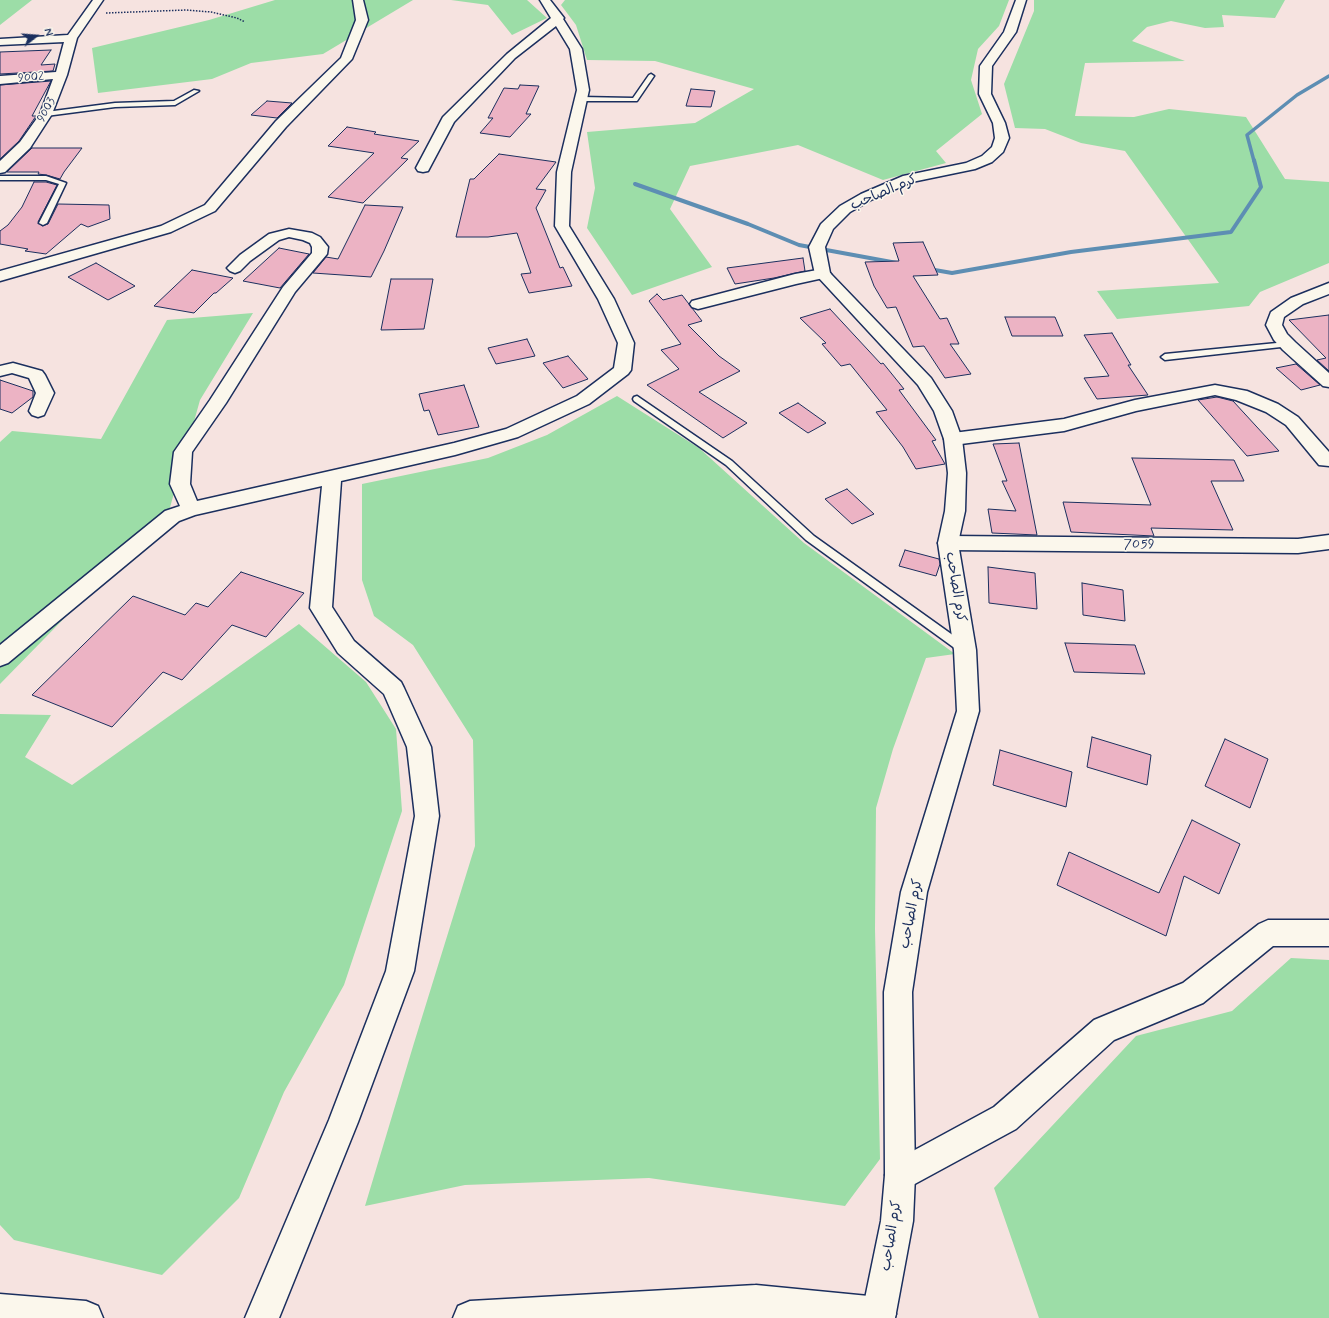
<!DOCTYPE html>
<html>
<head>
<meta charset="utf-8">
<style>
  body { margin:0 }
  #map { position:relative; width:1329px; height:1318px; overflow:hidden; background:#f6e3e0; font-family:Mynerve,sans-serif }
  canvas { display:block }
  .north { position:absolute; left:16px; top:16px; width:40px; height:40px; -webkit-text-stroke:3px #fbf7ec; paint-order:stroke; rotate:73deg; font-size:11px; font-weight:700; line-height:16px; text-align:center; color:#1b2f5e }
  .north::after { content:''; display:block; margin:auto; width:14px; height:18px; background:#1b2f5e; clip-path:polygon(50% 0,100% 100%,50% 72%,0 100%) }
</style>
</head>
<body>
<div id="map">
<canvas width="1329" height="1318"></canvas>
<div class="north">N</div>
</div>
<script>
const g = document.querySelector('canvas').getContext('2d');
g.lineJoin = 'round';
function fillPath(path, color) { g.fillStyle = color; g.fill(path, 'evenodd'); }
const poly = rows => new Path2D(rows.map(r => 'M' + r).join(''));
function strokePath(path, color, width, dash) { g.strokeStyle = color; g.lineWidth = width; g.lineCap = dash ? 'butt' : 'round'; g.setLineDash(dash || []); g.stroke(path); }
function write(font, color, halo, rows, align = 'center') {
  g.font = font + ' Mynerve,"Playpen Sans Arabic",sans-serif'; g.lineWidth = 3; g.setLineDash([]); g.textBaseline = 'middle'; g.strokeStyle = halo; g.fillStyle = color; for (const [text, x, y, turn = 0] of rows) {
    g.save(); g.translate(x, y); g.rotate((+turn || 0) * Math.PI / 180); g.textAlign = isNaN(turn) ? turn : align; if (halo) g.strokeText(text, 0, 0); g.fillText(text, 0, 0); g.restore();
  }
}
fillPath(poly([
  [0,0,32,0,0,25],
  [275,0,413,0,323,54,251,63,212,79,98,93,92,48,209,20],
  [451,0,527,0,547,18,512,35,488,5],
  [565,0,1009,0,999,26,978,49,971,80,982,114,936,151,946,163,883,180,798,145,690,166,670,209,712,267,632,295,587,228,595,188,587,132,695,123,754,89,655,61,587,60,576,25,561,5],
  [1034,0,1285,0,1275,18,1222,15,1224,27,1205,28,1171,21,1147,27,1132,41,1185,61,1085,63,1075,116,1134,117,1169,109,1246,117,1285,179,1329,182,1329,263,1260,292,1249,306,1117,319,1097,291,1219,283,1125,151,1081,143,1045,129,1015,128,1004,84,1034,11],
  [253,313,200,400,169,511,0,684,0,442,12,431,101,439,167,320],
  [617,396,699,448,804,543,955,654,926,658,893,749,876,808,875,929,880,1159,845,1206,649,1178,465,1185,365,1206,414,1043,475,846,473,740,413,645,374,616,362,580,362,484,488,458,547,435],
  [299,624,366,682,396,729,402,811,344,985,284,1092,239,1198,162,1275,14,1240,0,1225,0,714,51,715,25,757,72,785],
  [1291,958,1329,960,1329,1318,1039,1318,994,1188,1136,1036,1232,1011]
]), '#9cdda7');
strokePath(poly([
  [1254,161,1247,135,1297,95,1329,76]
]), '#5d8eb3', 3.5);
strokePath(poly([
  [635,184,748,224,799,245,897,263],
  [929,269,952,273,1071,252,1231,232,1261,187,1254,160]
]), '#5d8eb3', 4);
const building = poly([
  [51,50,41,65,55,64,53,71,0,74,0,52,51,50],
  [51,81,32,116,36,116,19,141,0,159,0,85,51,81],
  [520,85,539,86,526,114,531,114,510,137,480,133,493,118,488,118,504,88,518,89,520,85],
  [691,89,715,91,711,107,686,106,691,89],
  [267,101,292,103,277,118,251,115,267,101],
  [347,127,376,132,374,134,419,141,401,158,408,159,363,203,328,197,374,153,328,146,347,127],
  [32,148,82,148,64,172,60,179,46,175,38,174,39,172,7,172,32,148],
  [499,154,556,162,536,189,546,190,536,208,560,268,563,267,572,286,529,293,521,274,531,273,517,233,488,237,456,237,470,179,474,179,499,154],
  [34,182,46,182,57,185,38,222,42,226,48,224,58,204,109,205,110,219,88,227,81,224,46,254,25,251,28,249,0,244,0,231,8,225,22,207,34,182],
  [365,205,403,207,384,251,371,277,313,273,326,257,338,259,365,205],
  [923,242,938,275,913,276,940,319,947,318,959,344,950,344,971,374,945,378,924,346,913,347,896,307,887,308,874,286,865,262,899,261,893,243,923,242],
  [279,248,309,254,280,288,243,281,279,248],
  [803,258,805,271,774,278,735,284,727,268,803,258],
  [96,263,135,286,108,300,68,277,96,263],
  [192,270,233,278,216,293,214,293,194,313,154,306,192,270],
  [391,279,433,279,424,329,381,330,391,279],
  [657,294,663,300,682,295,702,321,688,325,719,356,740,371,699,392,747,423,723,438,647,385,679,369,661,350,681,344,649,301,657,294],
  [830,309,881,364,883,363,904,389,899,390,936,440,932,441,945,464,916,469,903,447,876,412,887,410,850,364,841,366,822,344,826,343,800,318,830,309],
  [1329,315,1329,371,1317,360,1326,358,1289,320,1329,315],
  [1005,317,1055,317,1063,336,1012,336,1005,317],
  [1112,333,1131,365,1128,365,1148,395,1097,399,1084,378,1109,376,1084,335,1112,333],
  [527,339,535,356,496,364,488,348,527,339],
  [568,356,588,379,563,388,543,363,568,356],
  [1296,364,1320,385,1301,390,1276,368,1296,364],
  [0,380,33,391,33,397,12,413,0,409,0,380],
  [464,385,479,427,438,435,429,410,424,411,419,394,464,385],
  [1217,397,1233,401,1279,451,1247,456,1198,400,1217,397],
  [798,403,826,423,808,433,779,413,798,403],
  [1019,443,1037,535,992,533,988,509,1016,511,1002,481,1007,481,993,444,1019,443],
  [1132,458,1234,460,1244,481,1211,481,1233,530,1151,528,1154,536,1071,532,1063,502,1151,505,1132,458],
  [847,489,874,514,852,524,825,499,847,489],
  [905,550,939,559,940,564,936,576,899,566,905,550],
  [988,567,1035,573,1037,609,989,603,988,567],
  [241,572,304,593,266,637,232,625,182,680,163,672,112,727,32,695,133,596,185,615,196,603,208,607,241,572],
  [1082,583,1123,590,1125,621,1083,615,1082,583],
  [1065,643,1135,645,1145,674,1074,672,1065,643],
  [1092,737,1151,755,1147,785,1087,767,1092,737],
  [1225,739,1268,759,1250,808,1205,786,1225,739],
  [1000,750,1072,772,1066,807,993,785,1000,750],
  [1192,820,1240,844,1219,894,1184,876,1166,936,1057,885,1069,852,1159,893,1192,820]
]);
fillPath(building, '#ecb3c4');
strokePath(building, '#1b2f5e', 1);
const lane = poly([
  [651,74,654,76,637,101,581,101,578,99,581,97,633,98,649,75,651,74],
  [194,90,199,91,175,105,115,107,46,116,43,114,46,112,115,103,174,101,194,90],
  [0,176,46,176,66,183,47,223,43,225,39,223,59,184,46,180,0,180,0,176],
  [1287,342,1290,342,1291,344,1290,346,1165,360,1161,357,1165,354,1287,342],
  [637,396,732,461,814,536,968,646,969,649,968,652,964,653,960,652,806,540,726,465,634,401,633,399,634,397,637,396]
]);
const street = poly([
  [93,0,103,0,77,38,67,75,52,114,30,148,5,172,0,173,0,161,20,142,40,114,53,79,0,84,0,76,56,72,64,42,0,45,0,39,68,35,93,0],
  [353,0,363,0,368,20,352,59,286,127,215,211,171,232,0,281,0,271,161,226,205,205,276,121,341,58,356,20,353,0],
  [540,0,550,0,564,18,563,19,582,49,589,90,571,172,569,226,614,299,634,343,631,370,628,374,589,404,518,437,455,455,341,481,332,607,354,641,401,682,404,688,431,747,439,816,414,971,358,1122,279,1318,245,1318,329,1120,386,971,415,816,407,747,384,694,338,653,310,608,322,486,195,515,179,521,8,663,0,666,0,645,165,511,180,506,170,484,174,452,210,400,283,287,312,253,312,247,310,243,303,240,289,237,279,240,250,261,240,271,235,273,230,271,227,268,240,255,269,234,289,229,312,233,320,237,328,247,327,254,295,292,226,403,192,452,190,484,197,501,454,443,506,429,577,396,614,368,618,343,598,299,555,226,557,172,577,90,570,49,556,26,515,58,454,122,428,171,423,172,418,171,416,168,443,117,507,54,551,18,540,0],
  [823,269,828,271,831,274,828,277,796,284,698,309,692,307,690,304,692,301,795,274,823,269],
  [1329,283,1329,294,1303,304,1284,317,1282,325,1287,334,1295,342,1329,373,1329,387,1323,386,1283,350,1274,340,1266,325,1271,312,1291,298,1329,283],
  [13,363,42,371,45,375,54,393,44,415,38,417,32,415,29,411,36,393,29,378,12,373,0,376,0,366,13,363],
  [1215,385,1247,391,1278,404,1298,417,1329,452,1329,466,1319,465,1286,425,1266,412,1236,400,1215,395,1136,411,1064,431,953,445,947,443,944,439,947,435,953,433,1064,419,1135,400,1215,385],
  [1329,535,1329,549,1298,553,948,550,941,548,938,543,941,538,948,536,1298,539,1329,535],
  [1268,920,1329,920,1329,946,1273,946,1203,1003,1114,1040,1016,1129,911,1186,900,1190,889,1186,885,1175,889,1164,994,1107,1094,1020,1183,983,1259,924,1268,920],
  [756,1285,879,1297,891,1302,896,1314,894,1318,453,1318,458,1306,470,1301,756,1285],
  [0,1294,86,1301,98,1306,103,1318,0,1318,0,1294]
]);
const secondary = poly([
  [1016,0,1026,0,1016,32,992,66,991,94,1005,123,1009,138,1003,152,992,162,975,169,912,182,871,200,850,212,833,229,825,247,830,273,931,378,952,411,962,439,966,473,965,511,958,543,976,650,979,711,927,892,912,992,915,1175,913,1221,895,1318,861,1318,881,1221,885,1175,884,992,901,892,957,711,954,650,938,543,945,511,948,473,944,439,934,411,918,385,818,277,815,274,809,247,821,224,840,206,861,194,903,176,966,163,982,156,992,147,995,138,993,123,979,94,980,66,1004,32,1016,0]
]);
strokePath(lane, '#1b2f5e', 3);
strokePath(street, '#1b2f5e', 3);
strokePath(secondary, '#1b2f5e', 3);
strokePath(poly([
  [106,13,186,10,211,12,237,18,245,22]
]), '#1b2f5e', 1.5, [1.5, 1.5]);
fillPath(lane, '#fbf7ec');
fillPath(street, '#fbf7ec');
fillPath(secondary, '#fbf7ec');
write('12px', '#1b2f5e', '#fbf7ec', [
  ["9002",31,78,-4],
  ["9003",47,110,-62]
]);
write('14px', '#1b2f5e', '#fbf7ec', [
  ["كرم الصاحب",884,193,-23],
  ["7059",1139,545],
  ["كرم الصاحب",955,587,81],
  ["كرم الصاحب",912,914,-79],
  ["كرم الصاحب",892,1236,-81]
]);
</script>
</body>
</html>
